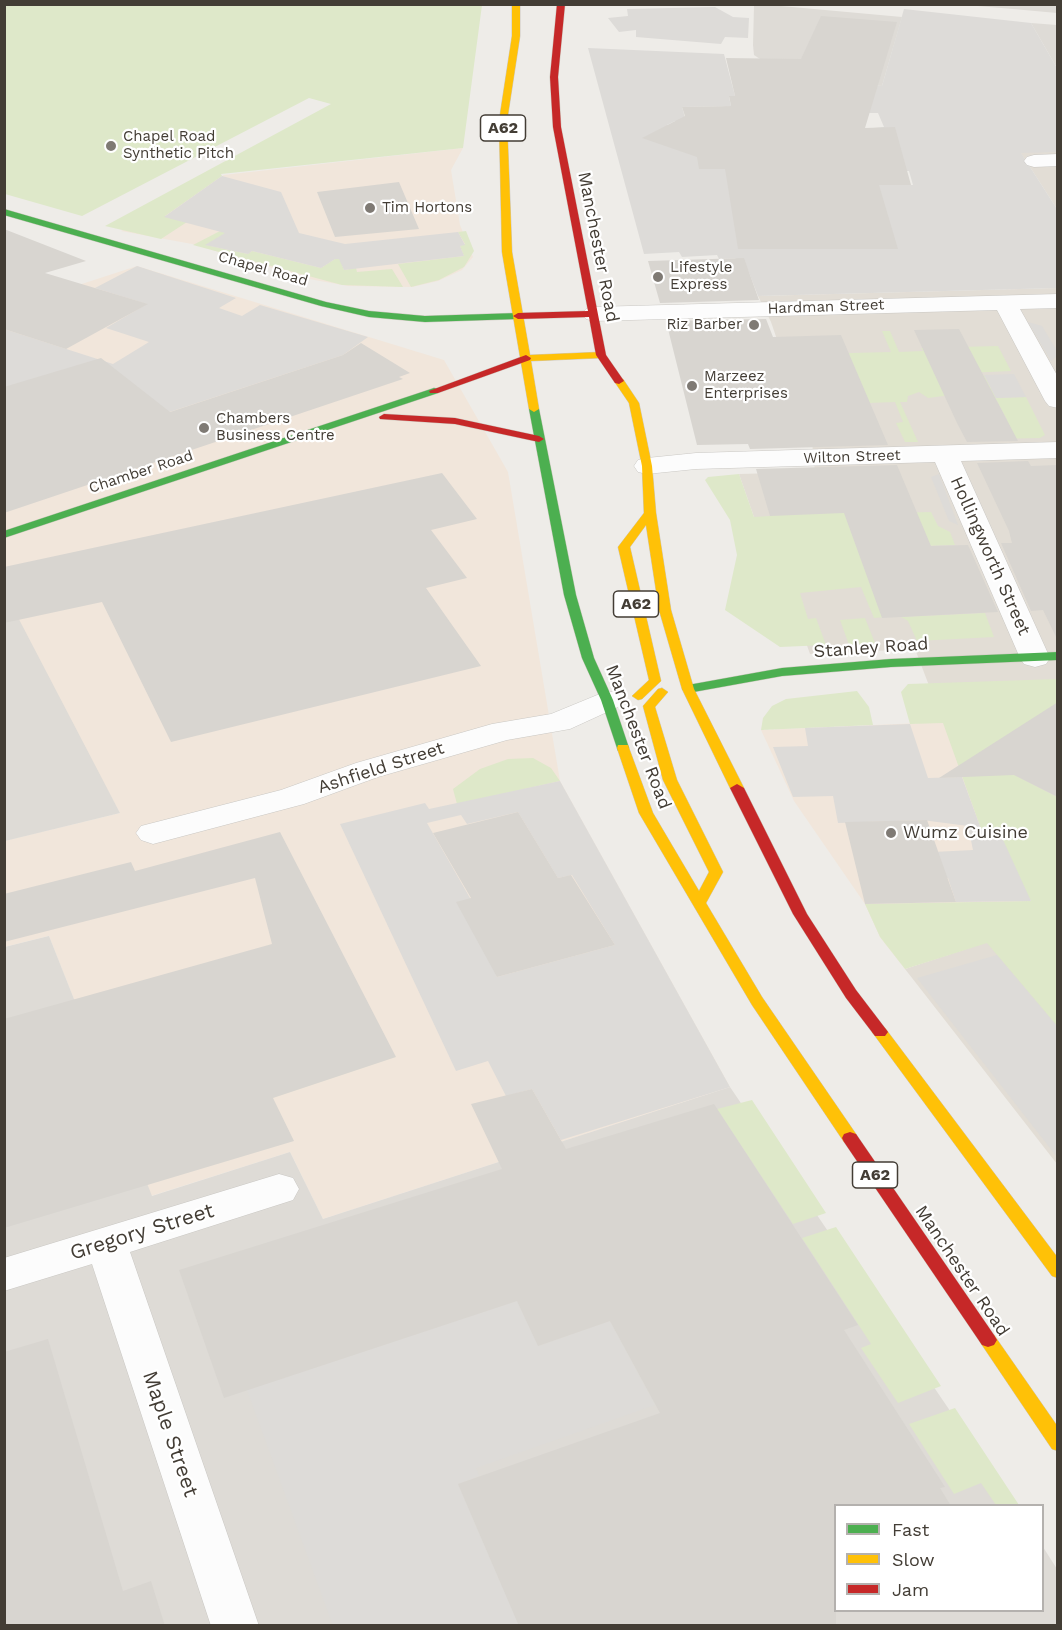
<!DOCTYPE html>
<html>
<head>
<meta charset="utf-8">
<style>
  body { margin:0 }
  #map { position:relative; width:1062px; height:1630px; overflow:hidden; background:#eeece8; font-family:"Work Sans",sans-serif }
  canvas { display:block }
  .frame { position:absolute; inset:0; border:6px solid #433d35; pointer-events:none }
  .legend { position:absolute; left:834px; top:1504px; width:210px; height:108px; box-sizing:border-box; background:#fff; border:2px solid #b4b1ae; margin:0; padding:8px 10px; list-style:none; font-size:18px; color:#433d35 }
  .legend li { display:flex; align-items:center; gap:12px; height:30px }
  .legend b { width:30px; border:2px solid #b4b1ae }
</style>
</head>
<body>
<div id="map">
<canvas width="1062" height="1630"></canvas>
<div class="frame"></div>
<ul class="legend">
<li><b style="height:8px;background:#4caf50"></b>Fast</li>
<li><b style="height:8px;background:#ffc107"></b>Slow</li>
<li><b style="height:8px;background:#c62828"></b>Jam</li>
</ul>
</div>
<script>
const g = document.querySelector('canvas').getContext('2d');
g.lineJoin = 'round';
function fillPath(path, color) { g.fillStyle = color; g.fill(path, 'evenodd'); }
const poly = rows => new Path2D(rows.map(r => 'M' + r).join(''));
function strokePath(path, color, width, dash) { g.strokeStyle = color; g.lineWidth = width; g.lineCap = dash ? 'butt' : 'round'; g.setLineDash(dash || []); g.stroke(path); }
function write(font, color, halo, rows, align = 'center') {
  g.font = font + ' "Work Sans",sans-serif'; g.lineWidth = 4.5; g.setLineDash([]); g.textBaseline = 'middle'; g.strokeStyle = halo; g.fillStyle = color; for (const [text, x, y, turn = 0] of rows) {
    g.save(); g.translate(x, y); g.rotate((+turn || 0) * Math.PI / 180); g.textAlign = isNaN(turn) ? turn : align; if (halo) g.strokeText(text, 0, 0); g.fillText(text, 0, 0); g.restore();
  }
}
fillPath(poly([
  [1020,152,1057,152,1057,209,1030,167],
  [1057,288,1057,1164,905,969,1042,924,999,831,943,722,915,649,810,654,762,517,754,517,739,474,815,472,812,442,771,322,758,296]
]), '#e2ddd5');
fillPath(poly([
  [463,148,451,170,460,225,473,257,462,270,438,281,412,287,348,286,309,279,192,244,121,231,224,175],
  [137,266,444,360,508,472,560,781,730,1087,323,1219,290,1152,151,1196,49,936,5,947,4,841,120,813,5,605,5,309],
  [943,722,1042,924,905,969,880,937,865,904,794,801,761,730]
]), '#f1e6db');
fillPath(poly([
  [770,5,902,17,882,86,836,83,760,59,754,55,753,45,754,6],
  [966,5,1057,5,1057,13,1013,9],
  [1031,23,1057,25,1057,68],
  [11,604,120,813,5,841,4,605],
  [49,936,152,1196,290,1152,323,1219,730,1087,1014,1505,836,1506,836,1610,1042,1610,1043,1547,1057,1569,1057,1625,5,1626,5,947]
]), '#dedbd6');
fillPath(poly([
  [4,5,482,5,463,148,221,174,222,176,165,216,187,222,161,239,105,226,331,104,309,98,82,216,5,194],
  [220,231,226,233,206,245,248,254,252,251,321,268,335,259,340,259,344,270,356,268,357,272,392,269,403,287,342,285,193,245],
  [466,231,474,251,464,267,439,280,411,287,398,264,464,256,460,246,465,244,458,232],
  [882,331,890,331,899,352,923,351,921,348,998,346,1011,371,945,374,946,376,984,375,996,398,1026,397,1045,435,1040,438,995,439,1007,420,997,401,979,402,951,395,928,398,919,392,908,396,907,402,900,402,918,442,905,442,896,423,903,422,895,402,868,403,810,354,891,352],
  [739,474,754,517,770,516,819,490,889,513,931,512,938,526,950,532,955,545,920,546,886,617,874,618,861,587,800,593,808,619,816,618,826,645,780,647,725,610,737,555,730,520,705,480,708,477],
  [985,613,994,637,917,641,908,621,901,617],
  [865,618,875,643,849,645,840,620],
  [1057,679,1057,723,978,756,1057,797,1057,1026,987,943,905,969,880,937,865,904,1031,901,981,829,943,723,910,724,901,692,908,684],
  [857,691,869,707,873,725,761,730,763,718,772,706,786,699],
  [533,758,551,768,560,781,457,804,453,789,480,769,508,759],
  [752,1100,826,1213,793,1224,717,1109],
  [836,1227,941,1386,898,1403,861,1348,871,1344,802,1238],
  [955,1408,1019,1505,996,1505,981,1483,954,1494,909,1424]
]), '#dee8c9');
fillPath(poly([
  [715,7,733,17,749,18,748,38,725,37,721,44,636,37,636,30,619,32,608,18,628,16,627,9],
  [904,9,1031,23,1057,68,1057,152,1021,153,1057,209,1057,288,758,296,748,270,735,258,719,259,717,255,682,257,679,252,644,254,588,48,724,54,735,96,729,97,731,106,682,107,686,121,675,121,667,125,672,148,884,127,878,113,844,113,836,83,882,86],
  [909,171,913,185,878,185,875,172],
  [222,176,281,192,299,233,345,244,458,232,465,245,460,246,464,256,344,270,339,259,335,259,321,268,252,251,248,254,205,245,225,233,164,217],
  [137,266,236,298,219,308,242,316,260,305,368,337,343,355,142,421,5,387,4,329,113,364,149,342,106,328,147,304,95,288],
  [1028,322,1042,326,1057,351,1057,356,1051,361],
  [1014,374,1026,397,996,398,984,375],
  [939,474,958,525,949,521,931,477],
  [910,724,928,778,962,777,981,829,999,831,1031,901,956,902,948,878,940,878,933,852,973,850,968,826,922,820,838,823,833,796,793,797,773,747,808,746,805,728],
  [560,781,730,1087,561,1140,532,1089,506,1096,488,1061,456,1071,340,824,425,803,429,809],
  [518,812,558,878,572,875,615,945,497,977,470,898,427,823,461,815,467,824],
  [997,955,1057,1026,1057,1157,917,978],
  [517,1301,539,1346,610,1321,655,1405,476,1468,479,1476,458,1484,519,1625,333,1626,247,1390]
]), '#dddbd8');
fillPath(poly([
  [821,16,897,22,865,128,895,127,911,185,879,185,898,249,738,249,725,169,699,169,697,157,642,138,685,116,682,107,731,106,729,96,735,96,726,58,801,59],
  [399,182,419,229,335,237,317,192],
  [4,229,86,261,45,273,148,304,66,349,4,329],
  [744,258,759,300,660,303,648,261],
  [766,319,773,337,841,335,888,445,750,449,748,444,697,445,666,321],
  [959,329,1018,441,967,442,957,423,914,330],
  [361,343,410,373,399,377,403,379,4,513,4,387,101,358,170,412,343,355],
  [1028,461,1031,466,1058,465,1058,641,1043,610,1031,611,1001,543,1012,543,1009,531,977,463],
  [897,465,931,546,968,545,998,612,882,618,844,513,770,516,756,469],
  [442,473,477,519,431,530,467,578,426,588,481,666,171,742,102,602,4,623,4,567],
  [1058,702,1058,797,1014,775,939,778],
  [518,812,558,878,571,875,615,945,497,977,456,902,471,898,433,833],
  [927,820,956,902,865,904,845,822],
  [280,832,396,1057,273,1098,294,1141,4,1228,4,1019,272,944,255,878,4,942,4,894,131,862,135,871],
  [532,1089,566,1149,714,1104,858,1325,844,1330,945,1487,940,1488,951,1506,836,1506,836,1626,519,1626,458,1484,660,1413,610,1321,538,1346,517,1301,224,1398,179,1270,502,1169,471,1104],
  [48,1339,123,1591,151,1581,165,1626,4,1626,4,1352]
]), '#d8d5d0');
const street = poly([
  [1058,154,1058,166,1034,167,1027,165,1024,161,1027,157,1034,155,1058,154],
  [1058,294,1058,308,1020,309,1058,377,1058,408,1049,406,1045,401,997,310,594,321,586,319,582,314,586,309,594,307,1058,294],
  [1058,442,1058,458,961,461,1050,658,1046,664,1035,667,1024,664,1020,658,935,462,696,469,647,474,638,472,634,466,638,460,647,458,696,453,1058,442],
  [607,691,618,693,622,700,618,707,570,729,507,740,378,777,304,804,153,844,141,840,136,833,141,826,281,790,356,763,492,724,551,714,607,691],
  [279,1174,293,1178,299,1189,293,1200,130,1252,259,1626,211,1626,92,1264,4,1291,4,1258,279,1174]
]);
const fast = poly([
  [4,209,326,302,369,311,425,316,518,313,523,316,518,319,425,322,369,317,321,306,4,215,4,209],
  [434,388,438,389,438,393,4,538,4,531,434,388],
  [534,406,539,409,576,595,594,658,613,700,629,748,628,751,618,751,601,700,582,658,564,595,529,409,534,406],
  [1058,652,1058,660,891,667,782,676,688,693,682,689,688,685,782,668,891,659,1058,652]
]);
const slow = poly([
  [512,4,520,4,520,36,507,121,512,252,530,355,601,352,606,355,601,358,531,361,539,409,534,412,529,409,502,252,499,121,512,36,512,4],
  [619,378,623,379,639,403,652,466,656,513,671,610,694,689,744,788,742,791,737,792,730,788,682,689,659,610,646,525,630,547,661,681,642,699,638,700,632,696,649,680,618,547,644,513,642,466,629,403,614,381,619,378],
  [662,688,668,692,655,707,677,780,723,872,706,903,762,997,856,1134,858,1138,856,1142,850,1144,844,1142,752,1005,639,813,617,748,618,745,628,745,629,748,653,813,699,891,709,872,663,780,643,706,658,689,662,688],
  [880,1027,885,1028,1058,1258,1058,1278,1052,1276,875,1036,872,1032,875,1028,880,1027],
  [988,1333,994,1335,1058,1427,1058,1451,1052,1449,982,1345,979,1340,982,1335,988,1333]
]);
const jam = poly([
  [557,4,565,4,558,77,561,127,606,355,624,381,619,384,615,383,596,355,589,317,518,319,513,316,518,313,588,311,553,127,550,77,557,4],
  [526,355,531,358,530,360,438,393,430,393,429,391,526,355],
  [384,414,455,418,539,436,544,439,539,442,455,424,380,419,379,417,384,414],
  [737,784,744,788,807,914,856,990,885,1028,888,1032,885,1036,875,1036,846,998,793,914,730,788,737,784],
  [850,1132,856,1134,994,1335,997,1340,994,1345,988,1347,982,1345,844,1142,842,1138,844,1134,850,1132]
]);
strokePath(street, '#cac8c4', 1);
strokePath(fast, '#cdc8bf', 1);
strokePath(slow, '#cdc8bf', 1);
strokePath(jam, '#cdc8bf', 1);
fillPath(street, '#fcfcfc');
fillPath(fast, '#4caf50');
fillPath(slow, '#ffc107');
fillPath(jam, '#c62828');
for (const [x, y, r, color] of [
  [111,146,6,"#7f7a74"],
  [370,208,6,"#7f7a74"],
  [658,277,6,"#7f7a74"],
  [754,325,6,"#7f7a74"],
  [692,386,6,"#7f7a74"],
  [204,428,6,"#7f7a74"],
  [891,833,6,"#7f7a74"]
]) { const dot = new Path2D(); dot.arc(x, y, r, 0, 2 * Math.PI); g.fillStyle = color; g.fill(dot); strokePath(dot, '#fff', 2); }
write('15px', '#433d35', '#fff', [
  ["Chapel Road",123,137],
  ["Synthetic Pitch",123,154],
  ["Tim Hortons",382,208],
  ["Lifestyle",670,268],
  ["Express",670,285],
  ["Riz Barber",742,325,"right"],
  ["Marzeez",704,377],
  ["Enterprises",704,394],
  ["Chambers",216,419],
  ["Business Centre",216,436]
], 'left');
write('15px', '#433d35', '#fff', [
  ["Chapel Road",263,269,16],
  ["Hardman Street",826,307,-2],
  ["Wilton Street",852,457,-2],
  ["Chamber Road",141,472,-18]
]);
for (const [x, y, w] of [
  [503,128,45],
  [636,604,45],
  [875,1175,45]
]) { const box = new Path2D(); box.roundRect(x - w / 2, y - 13, w, 26, 4.5); g.fillStyle = '#fff'; g.fill(box); strokePath(box, '#433d35', 1.5); }
write('bold 16px', '#433d35', null, [
  ["A62",503,128],
  ["A62",636,604],
  ["A62",875,1175]
]);
write('18px', '#433d35', '#fff', [
  ["Manchester Road",598,247,79],
  ["Hollingworth Street",990,556,66],
  ["Stanley Road",871,648,-4],
  ["Manchester Road",638,737,69],
  ["Ashfield Street",381,768,-18],
  ["Manchester Road",962,1271,56]
]);
write('18px', '#433d35', '#fff', [
  ["Wumz Cuisine",903,833]
], 'left');
write('21px', '#433d35', '#fff', [
  ["Gregory Street",142,1232,-17],
  ["Maple Street",170,1434,71]
]);
</script>
</body>
</html>
